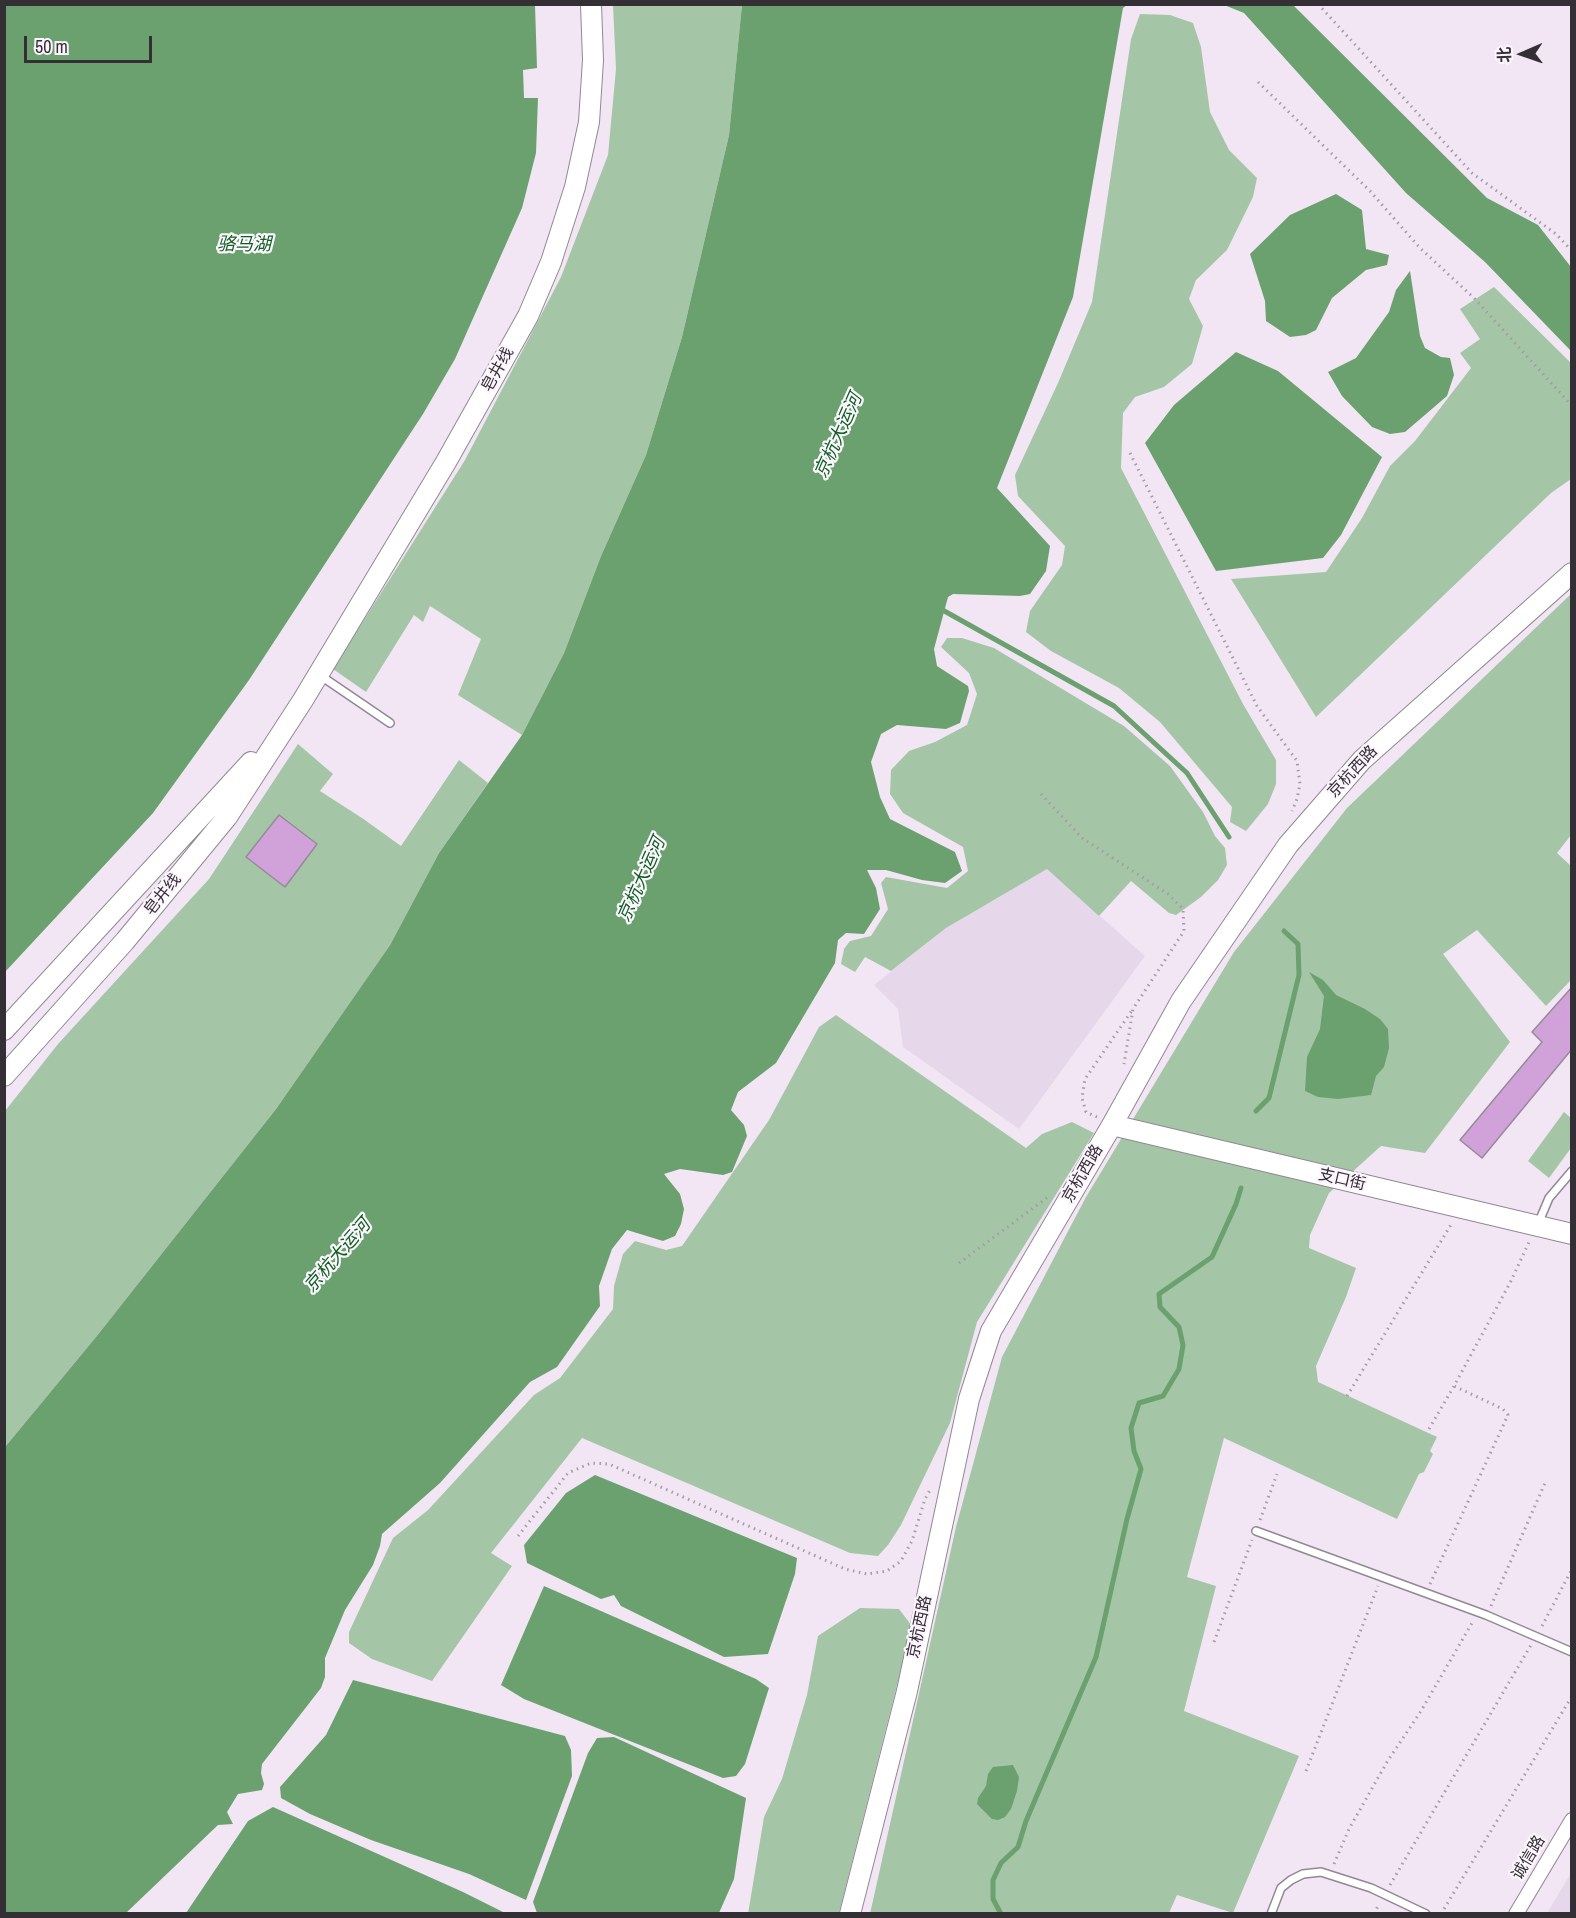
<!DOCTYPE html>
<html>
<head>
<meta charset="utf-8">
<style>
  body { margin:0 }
  #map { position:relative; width:1576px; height:1918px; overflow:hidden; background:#f2e6f5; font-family:"Archivo Narrow","Noto Sans SC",sans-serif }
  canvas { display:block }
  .frame { position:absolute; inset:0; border:6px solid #332f34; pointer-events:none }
  .north { position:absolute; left:1492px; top:24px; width:60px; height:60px; -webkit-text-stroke:4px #fdf5fe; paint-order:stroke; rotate:268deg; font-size:16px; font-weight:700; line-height:24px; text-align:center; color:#332f34 }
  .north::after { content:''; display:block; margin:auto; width:21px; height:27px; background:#332f34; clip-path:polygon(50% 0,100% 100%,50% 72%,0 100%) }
  .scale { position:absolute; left:24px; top:36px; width:128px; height:27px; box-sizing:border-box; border:3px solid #332f34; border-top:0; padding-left:8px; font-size:18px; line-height:21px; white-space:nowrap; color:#332f34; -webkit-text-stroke:4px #fdf5fe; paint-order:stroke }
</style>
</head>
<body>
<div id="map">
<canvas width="1576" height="1918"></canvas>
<div class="frame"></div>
<div class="north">北</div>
<div class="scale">50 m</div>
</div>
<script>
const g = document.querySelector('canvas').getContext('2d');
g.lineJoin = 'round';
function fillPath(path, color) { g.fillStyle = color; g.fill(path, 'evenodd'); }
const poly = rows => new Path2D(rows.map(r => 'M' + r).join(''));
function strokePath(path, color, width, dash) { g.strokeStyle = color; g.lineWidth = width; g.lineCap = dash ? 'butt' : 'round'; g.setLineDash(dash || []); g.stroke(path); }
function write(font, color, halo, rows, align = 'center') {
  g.font = font + ' "Archivo Narrow","Noto Sans SC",sans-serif'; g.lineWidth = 4.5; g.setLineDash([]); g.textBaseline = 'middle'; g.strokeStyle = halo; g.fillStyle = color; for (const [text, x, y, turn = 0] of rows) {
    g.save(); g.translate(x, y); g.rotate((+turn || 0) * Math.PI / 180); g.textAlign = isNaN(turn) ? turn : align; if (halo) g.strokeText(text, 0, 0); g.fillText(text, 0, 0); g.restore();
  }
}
fillPath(poly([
  [1047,869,1145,956,1019,1129,903,1047,898,1009,874,985,946,928],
  [1571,1873,1571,1913,1547,1913]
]), '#e7d7ea');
fillPath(poly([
  [613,5,742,5,729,135,682,337,646,455,601,556,564,653,522,735,458,695,481,639,430,606,423,622,414,615,366,692,333,669,465,460,561,277,608,155,616,69],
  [1140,14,1170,15,1193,23,1201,47,1210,112,1229,150,1257,178,1253,197,1227,250,1196,280,1189,299,1203,326,1192,364,1164,387,1135,397,1123,413,1121,468,1243,704,1276,760,1276,784,1268,804,1246,831,1230,822,1232,807,1160,722,1119,688,1051,651,1026,632,1030,611,1062,565,1065,546,1018,496,1015,475,1058,383,1092,302,1131,39],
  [1494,287,1571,363,1571,479,1551,493,1316,717,1231,579,1326,572,1362,518,1390,466,1415,441,1471,368,1460,353,1480,339,1460,309],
  [1571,594,1571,835,1557,853,1571,866,1571,980,1546,1006,1477,930,1443,954,1510,1042,1425,1153,1381,1146,1329,1193,1310,1235,1309,1248,1356,1268,1346,1297,1316,1366,1318,1382,1437,1437,1430,1451,1433,1454,1424,1472,1419,1474,1397,1519,1224,1438,1187,1577,1216,1586,1184,1711,1299,1756,1233,1913,1177,1895,1169,1913,870,1914,956,1527,1002,1357,1086,1197,1234,952,1347,808],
  [947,638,962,638,994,648,1124,726,1170,766,1203,812,1215,836,1225,848,1227,865,1218,880,1201,897,1176,915,1169,913,1131,881,1099,916,1047,869,946,928,891,971,865,957,855,972,841,964,844,949,850,941,871,936,888,909,881,883,886,877,947,888,968,871,963,847,903,813,890,794,891,770,909,751,935,742,967,725,977,694,969,673,941,647],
  [298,744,333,774,320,791,362,818,401,846,459,760,488,783,439,853,390,945,276,1109,96,1337,5,1447,5,1111,58,1044,209,879],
  [836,1015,1026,1148,1042,1134,1072,1122,1094,1133,977,1322,950,1423,901,1525,888,1545,878,1556,850,1553,582,1438,491,1553,512,1566,432,1681,372,1659,349,1643,349,1632,393,1538,428,1510,534,1395,560,1378,613,1309,614,1286,623,1254,635,1241,666,1250,682,1246,769,1120,819,1027],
  [1564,1112,1571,1118,1571,1148,1549,1178,1528,1161],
  [860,1608,899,1609,912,1626,839,1913,748,1914,764,1817,782,1779,807,1695,818,1636]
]), '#a4c6a6');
fillPath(poly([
  [5,4,535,5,537,68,523,70,524,98,538,98,536,153,522,208,455,359,423,414,249,680,153,813,5,972],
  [742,5,1127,5,1123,8,1073,297,997,488,1050,546,1046,571,1030,594,1020,596,953,594,948,597,934,649,937,666,968,686,969,691,960,723,946,729,897,725,881,734,871,762,880,797,890,819,955,852,962,871,945,883,922,880,886,870,867,870,876,888,880,909,864,934,846,933,838,940,835,963,776,1063,738,1092,731,1110,744,1125,747,1136,732,1172,723,1175,680,1169,664,1174,680,1194,684,1209,681,1224,675,1236,663,1241,627,1230,612,1249,599,1286,600,1306,557,1367,530,1382,440,1483,382,1534,380,1546,373,1565,345,1610,325,1658,325,1677,321,1688,262,1764,261,1773,264,1784,262,1790,238,1794,227,1812,233,1824,218,1825,126,1913,5,1913,5,1447,96,1337,276,1109,390,945,439,853,522,735,564,653,601,556,646,455,682,337,729,135],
  [1224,5,1293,5,1487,198,1538,225,1571,267,1571,351,1485,262,1406,193,1244,13],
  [1336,194,1362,210,1366,249,1389,255,1387,265,1366,270,1332,298,1316,330,1306,335,1290,337,1266,321,1265,301,1250,254,1290,215],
  [1410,271,1420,336,1425,348,1441,357,1450,358,1454,375,1447,396,1405,432,1390,434,1372,427,1342,396,1328,372,1356,358,1389,312,1396,290],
  [1236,352,1278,371,1382,457,1341,535,1323,558,1216,571,1145,443,1174,405],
  [1309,972,1323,980,1336,995,1365,1009,1380,1019,1388,1029,1389,1048,1384,1067,1376,1076,1371,1095,1338,1099,1318,1097,1305,1091,1307,1057,1320,1029,1324,996],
  [595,1475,797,1558,795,1574,768,1654,724,1657,621,1606,614,1595,601,1599,527,1563,524,1545,566,1493],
  [544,1586,756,1679,769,1688,745,1764,736,1776,723,1778,524,1699,501,1685],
  [353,1680,565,1736,571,1750,572,1776,526,1900,469,1874,371,1840,310,1814,281,1798,280,1787,326,1735],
  [614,1737,746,1798,734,1879,719,1913,537,1913,533,1902,588,1753,597,1738],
  [1013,1765,1019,1777,1017,1791,1011,1809,1005,1817,998,1820,992,1819,977,1804,978,1798,986,1786,988,1774,993,1767],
  [273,1807,463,1892,505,1913,186,1913,248,1821]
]), '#6ba16f');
strokePath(poly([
  [939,608,1114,706,1187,773,1229,837],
  [1256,1111,1269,1098,1299,975,1298,944,1284,931],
  [1001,1914,993,1899,993,1880,1001,1863,1018,1847,1026,1821,1096,1657,1127,1519,1141,1469,1134,1451,1131,1428,1139,1403,1163,1396,1179,1369,1183,1345,1179,1327,1160,1307,1159,1294,1212,1257,1236,1204,1241,1188]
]), '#6ba16f', 5);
const building = poly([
  [279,815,317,844,285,887,246,857,279,815],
  [1572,987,1572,1049,1482,1158,1460,1140,1542,1042,1532,1032,1572,987]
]);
fillPath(building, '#d1a2da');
strokePath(building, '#958b98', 1.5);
const lane = poly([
  [321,676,390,723],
  [1538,1224,1549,1198,1572,1171],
  [1256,1531,1486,1615,1572,1652],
  [1271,1914,1281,1888,1291,1880,1303,1874,1321,1872,1371,1888,1426,1914]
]);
const street = poly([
  [1516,1914,1572,1820]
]);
const secondary = poly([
  [4,1030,251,762],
  [4,1076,125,941,227,817,303,700,446,462,528,316,551,262,575,187,589,122,593,60,591,4],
  [1112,1125,1572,1234],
  [850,1914,907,1691,969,1399,991,1331,1112,1125,1181,1001,1288,845,1362,760,1572,573]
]);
strokePath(lane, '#928895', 10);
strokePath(street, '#928895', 16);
strokePath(secondary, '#928895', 22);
strokePath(poly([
  [1318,4,1472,173,1556,234,1572,251],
  [1258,82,1370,191,1420,248,1475,299,1572,406],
  [1130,453,1257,706,1297,761,1300,784,1297,799,1292,811],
  [1041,794,1082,838,1168,894,1183,909,1184,931,1133,1009,1124,1064],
  [1097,1117,1086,1112,1082,1098,1085,1079,1133,1009],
  [959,1263,1048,1197],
  [1347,1396,1452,1223],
  [1429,1429,1454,1386,1510,1283,1530,1240],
  [1260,1520,1277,1474],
  [518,1536,568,1473,591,1463,609,1464,845,1569,867,1574,887,1571,901,1561,912,1541,925,1499,930,1490],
  [1430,1584,1508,1415,1503,1409,1454,1386],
  [1491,1606,1545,1483],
  [1542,1626,1572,1569],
  [1214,1642,1252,1540],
  [1306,1771,1378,1586],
  [1334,1864,1349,1829,1387,1762,1421,1711,1472,1623],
  [1390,1885,1531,1645],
  [1374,1914,1379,1904],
  [1441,1914,1572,1696]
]), '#a49ba6', 3, [1.5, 4.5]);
strokePath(lane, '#fff', 7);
strokePath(street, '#fff', 14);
strokePath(secondary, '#fff', 20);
write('16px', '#332f34', '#fdf5fe', [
  ["皂井线",498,370,-61],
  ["京杭西路",1353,772,-47],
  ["皂井线",163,895,-51],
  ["京杭西路",1083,1174,-60],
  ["支口街",1342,1180,13],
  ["京杭西路",920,1627,-78],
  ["诚信路",1529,1858,-59]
]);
write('italic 18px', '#0e6121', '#fdf5fe', [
  ["骆马湖",244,245],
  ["京杭大运河",839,436,-66],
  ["京杭大运河",642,880,-66],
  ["京杭大运河",338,1256,-49]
]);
</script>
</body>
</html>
